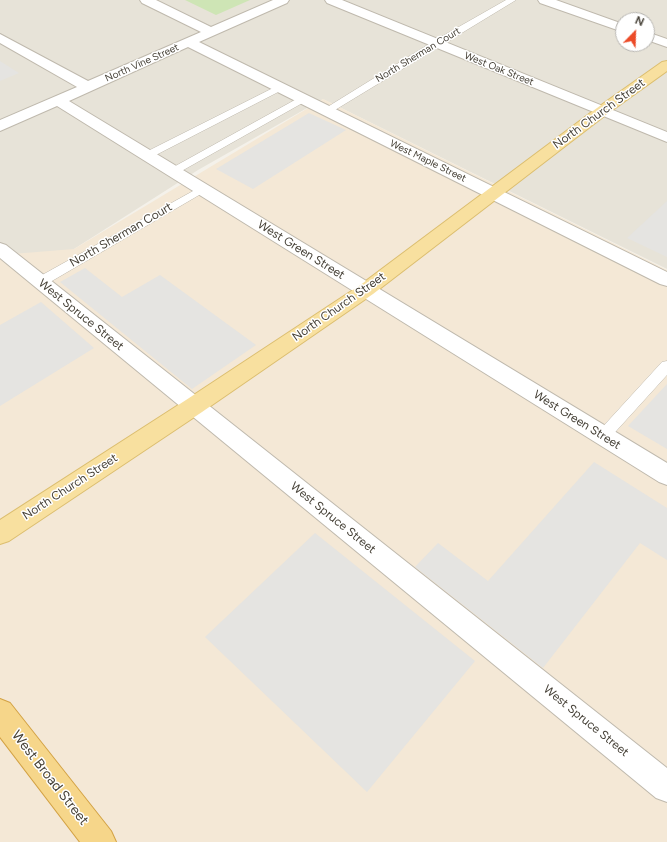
<!DOCTYPE html>
<html>
<head>
<meta charset="utf-8">
<style>
  body { margin:0 }
  #map { position:relative; width:667px; height:842px; overflow:hidden; background:#f4f1ea; font-family:Figtree,sans-serif }
  canvas { display:block }
  .north { position:absolute; left:615px; top:12px; width:40px; height:40px; box-sizing:border-box; background:#fff; border:1px solid #b5b3af; border-radius:50%; rotate:23deg; font-size:11px; font-weight:700; line-height:16px; text-align:center; color:#474238 }
  .north::after { content:''; display:block; margin:auto; width:14px; height:18px; background:#ec4b28; clip-path:polygon(50% 0,100% 100%,50% 72%,0 100%) }
</style>
</head>
<body>
<div id="map">
<canvas width="667" height="842"></canvas>
<div class="north">N</div>
</div>
<script>
const g = document.querySelector('canvas').getContext('2d');
g.lineJoin = 'round';
function fillPath(path, color) { g.fillStyle = color; g.fill(path, 'evenodd'); }
const poly = rows => new Path2D(rows.map(r => 'M' + r).join(''));
function strokePath(path, color, width, dash) { g.strokeStyle = color; g.lineWidth = width; g.lineCap = dash ? 'butt' : 'round'; g.setLineDash(dash || []); g.stroke(path); }
function write(font, color, halo, rows, align = 'center') {
  g.font = font + ' Figtree,sans-serif'; g.lineWidth = 3; g.setLineDash([]); g.textBaseline = 'middle'; g.strokeStyle = halo; g.fillStyle = color; for (const [text, x, y, turn = 0] of rows) {
    g.save(); g.translate(x, y); g.rotate((+turn || 0) * Math.PI / 180); g.textAlign = isNaN(turn) ? turn : align; if (halo) g.strokeText(text, 0, 0); g.fillText(text, 0, 0); g.restore();
  }
}
fillPath(poly([
  [0,0,667,0,667,269,323,99,198,170,74,249,0,332],
  [623,20,647,20,647,44,623,44]
]), '#e7e3d8');
fillPath(poly([
  [323,99,667,270,667,842,0,842,0,255,74,249]
]), '#f4e8d6');
fillPath(poly([
  [185,0,250,0,216,15]
]), '#cee5b5');
fillPath(poly([
  [0,61,19,73,0,81],
  [309,113,346,130,253,189,216,169],
  [667,201,667,257,627,238],
  [85,268,122,297,160,275,256,345,192,389,60,282],
  [41,302,94,348,0,406,0,325],
  [667,384,667,449,628,426],
  [594,462,667,508,667,560,640,543,543,668,415,567,438,543,488,581],
  [315,533,475,661,367,792,205,637]
]), '#e5e4e1');
const service = poly([
  [506,0,516,0,330,113,326,114,321,111,434,41,506,0],
  [281,84,284,85,286,87,284,89,152,157,144,157,143,155,144,153,281,84],
  [302,96,307,99,306,101,178,173,174,174,168,171,170,169,302,96],
  [202,186,206,187,208,189,206,191,45,285,40,286,35,285,34,282,35,279,202,186],
  [667,361,667,375,608,440,603,442,598,440,595,436,598,432,662,362,667,361]
]);
const minor = poly([
  [140,0,156,0,211,27,273,0,289,0,287,3,199,42,667,272,667,286,660,284,188,47,69,101,667,463,667,485,659,482,57,106,0,131,0,120,77,87,0,43,0,34,88,81,201,32,142,3,140,0],
  [325,0,342,0,667,132,667,142,327,3,325,0],
  [538,0,556,0,623,24,623,32,540,3,538,0],
  [647,32,667,39,667,47,647,40,647,32],
  [0,243,6,245,667,768,667,802,656,798,0,258,0,243]
]);
const primary = poly([
  [667,61,667,71,607,114,373,294,202,412,9,541,0,544,0,520,186,400,359,286,597,108,662,62,667,61]
]);
const trunk = poly([
  [0,699,10,703,111,831,116,842,80,842,0,737,0,699]
]);
strokePath(service, '#bfb9ad', 1);
strokePath(minor, '#bfb9ad', 2);
strokePath(primary, '#dcbe6f', 2);
strokePath(trunk, '#d3a244', 2);
fillPath(service, '#fff');
fillPath(minor, '#fff');
fillPath(primary, '#f8e09f');
fillPath(trunk, '#f6d68a');
write('10px', '#474238', '#fff', [
  ["North Sherman Court",418,55,-31],
  ["North Vine Street",142,63,-24],
  ["West Oak Street",499,69,22],
  ["West Maple Street",428,161,26]
]);
write('12px', '#474238', '#fff', [
  ["North Church Street",599,114,-36],
  ["North Sherman Court",121,235,-30],
  ["West Green Street",301,250,32],
  ["North Church Street",339,307,-35],
  ["West Spruce Street",81,315,39],
  ["West Green Street",577,420,32],
  ["North Church Street",70,487,-33],
  ["West Spruce Street",333,518,39],
  ["West Spruce Street",586,721,39]
]);
write('14px', '#474238', '#fff', [
  ["West Broad Street",50,778,52]
]);
</script>
</body>
</html>
